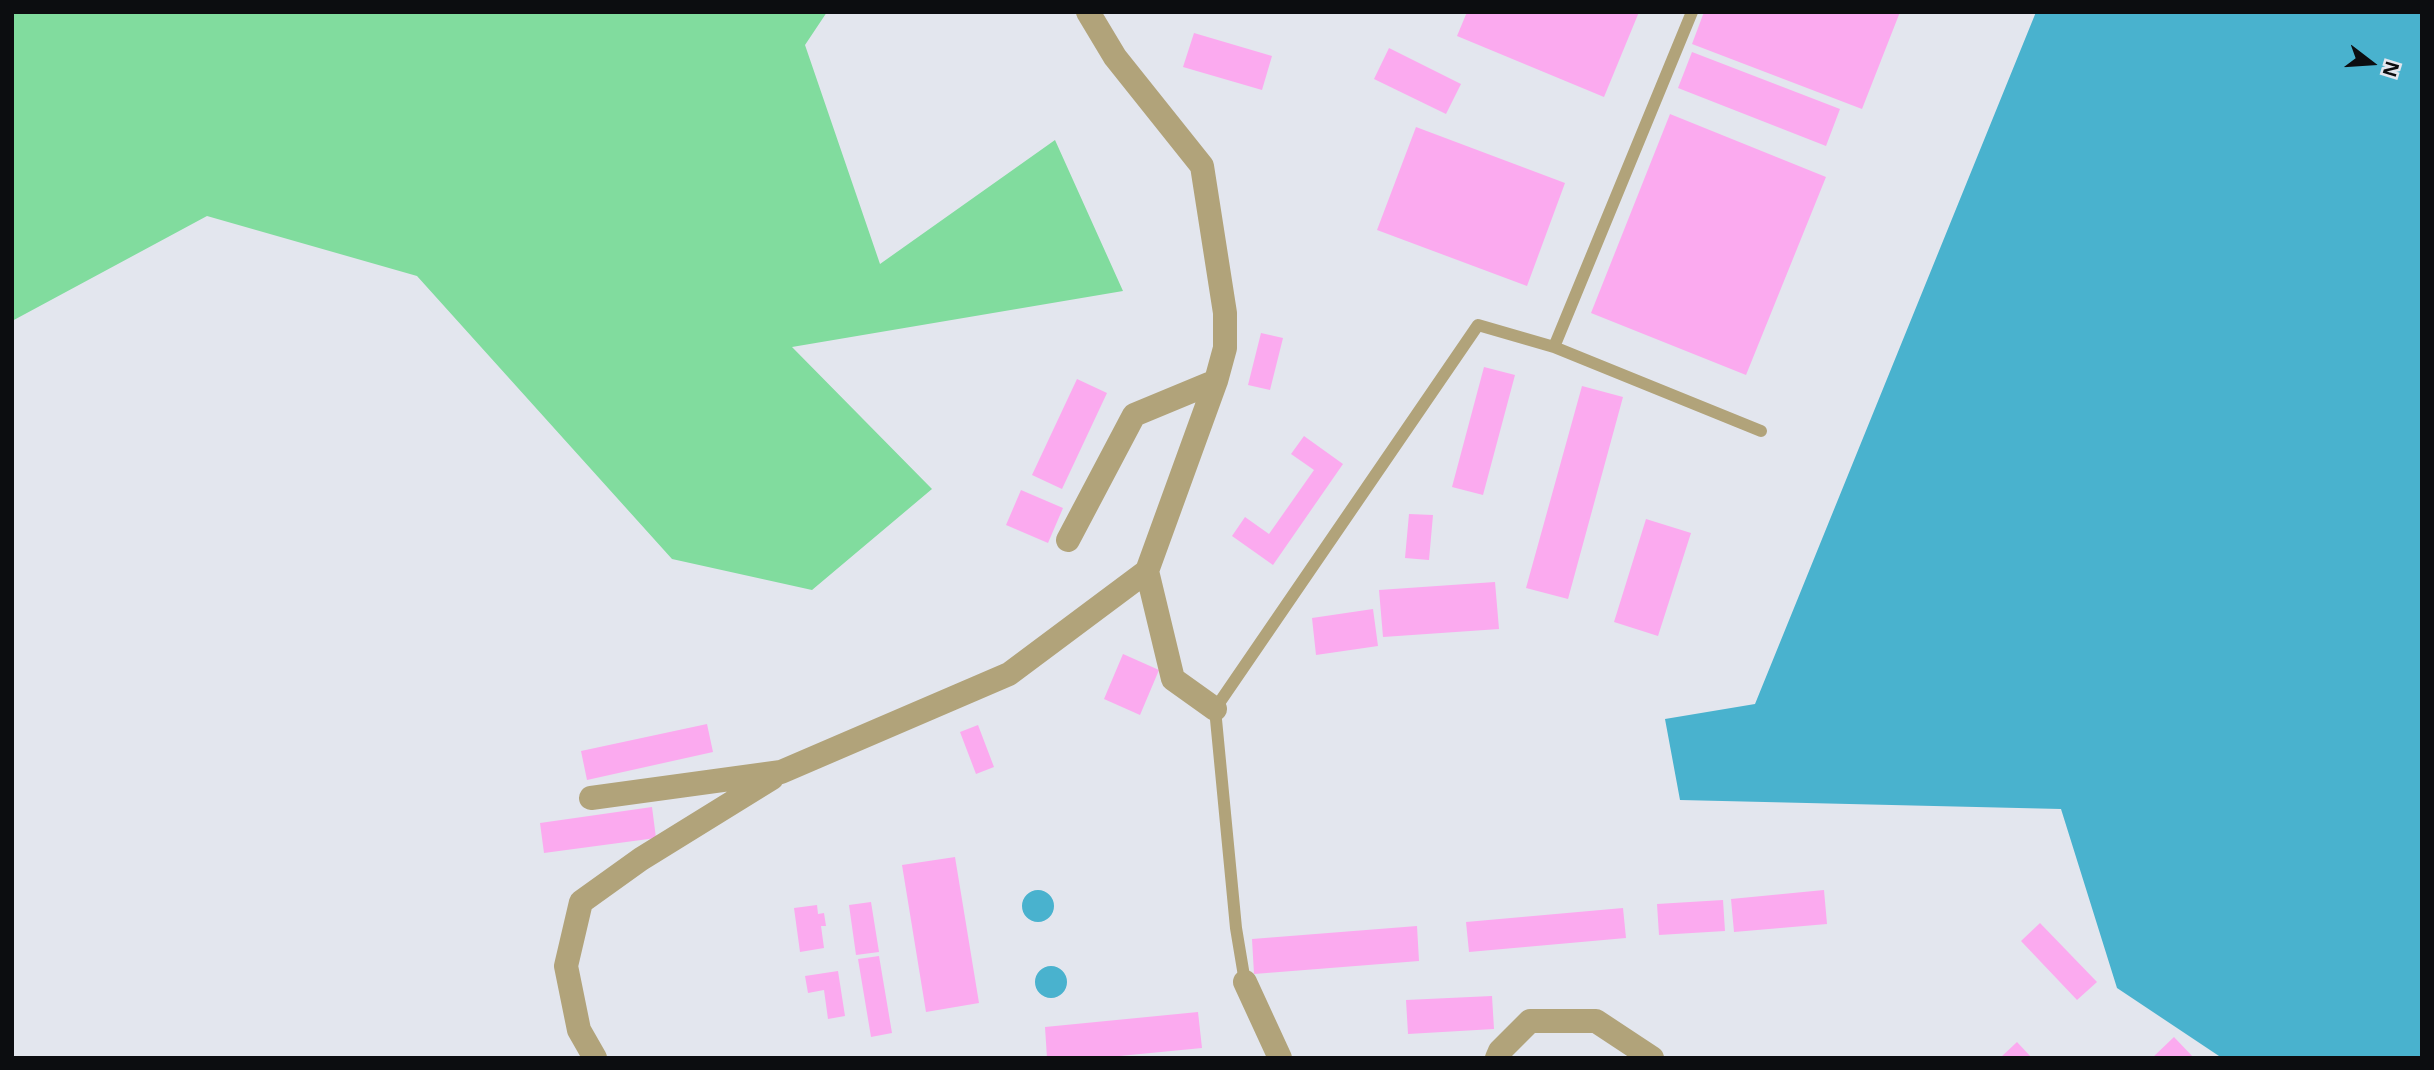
<!DOCTYPE html>
<html>
<head>
<meta charset="utf-8">
<style>
  body { margin:0 }
  #map { position:relative; width:2434px; height:1070px; overflow:hidden; background:#e3e6ee; font-family:"Noto Sans",sans-serif }
  canvas { display:block }
  .frame { position:absolute; inset:0; border:14px solid #0c0d10; pointer-events:none }
  .north { position:absolute; left:2336px; top:28px; width:70px; height:70px; -webkit-text-stroke:5px #e3e6ee; paint-order:stroke; rotate:107deg; font-size:19px; font-weight:700; line-height:28px; text-align:center; color:#0c0d10 }
  .north::after { content:''; display:block; margin:auto; width:24px; height:32px; background:#0c0d10; clip-path:polygon(50% 0,100% 100%,50% 72%,0 100%) }
</style>
</head>
<body>
<div id="map">
<canvas width="2434" height="1070"></canvas>
<div class="frame"></div>
<div class="north">N</div>
</div>
<script>
const g = document.querySelector('canvas').getContext('2d');
g.lineJoin = 'round';
function fillPath(path, color) { g.fillStyle = color; g.fill(path, 'evenodd'); }
const poly = rows => new Path2D(rows.map(r => 'M' + r).join(''));
function strokePath(path, color, width, dash) { g.strokeStyle = color; g.lineWidth = width; g.lineCap = dash ? 'butt' : 'round'; g.setLineDash(dash || []); g.stroke(path); }
fillPath(poly([
  [12,12,827,12,805,45,880,264,1055,140,1123,291,792,347,932,489,812,590,672,559,417,276,207,216,12,321]
]), '#81dc9e');
fillPath(poly([
  [2036,12,2422,12,2422,1058,2222,1058,2117,988,2061,809,1680,800,1665,719,1755,704],
  '1022 906a16 16 0 1 1 32 0a16 16 0 1 1-32 0Z',
  '1035 982a16 16 0 1 1 32 0a16 16 0 1 1-32 0Z'
]), '#49b2ce');
fillPath(poly([
  [1467,12,1639,12,1604,97,1457,36],
  [1704,12,1900,12,1862,109,1692,44],
  [1194,33,1272,56,1262,90,1183,67],
  [1389,48,1461,84,1446,114,1374,79],
  [1692,52,1840,109,1826,146,1678,88],
  [1670,114,1826,177,1746,375,1591,313],
  [1416,127,1565,183,1527,286,1377,230],
  [1261,333,1283,338,1270,390,1248,385],
  [1484,367,1515,375,1483,495,1452,487],
  [1077,379,1107,393,1062,489,1032,475],
  [1582,386,1623,397,1568,599,1526,588],
  [1304,436,1343,464,1273,565,1232,536,1245,517,1269,534,1314,470,1291,454],
  [1021,490,1063,508,1048,543,1006,525],
  [1409,514,1433,515,1429,560,1405,558],
  [1646,519,1691,533,1658,636,1614,622],
  [1495,582,1499,629,1383,637,1379,590],
  [1373,609,1378,646,1316,655,1312,618],
  [1123,654,1159,670,1140,715,1104,699],
  [707,724,713,752,587,780,581,751],
  [978,725,994,767,976,774,960,732],
  [652,807,656,838,544,853,540,823],
  [955,857,979,1003,926,1012,902,865],
  [1824,890,1827,924,1734,932,1731,899],
  [1723,900,1725,931,1659,935,1657,904],
  [871,902,879,952,856,955,849,905],
  [817,905,818,914,824,913,826,926,821,926,824,948,800,952,794,908],
  [1623,908,1626,938,1469,952,1466,922],
  [2040,923,2097,982,2077,1000,2021,941],
  [1417,926,1419,961,1254,974,1252,939],
  [879,956,892,1033,871,1037,858,959],
  [838,971,845,1016,828,1019,824,990,808,993,805,976],
  [1492,996,1494,1029,1408,1034,1406,1000],
  [1198,1012,1202,1048,1099,1058,1047,1058,1045,1027],
  [2174,1037,2194,1058,2152,1058],
  [2017,1042,2032,1058,2000,1058]
]), '#fbaaef');
strokePath(poly([
  [1554,347,1692,12],
  [1245,982,1236,928,1215,709,1478,325,1554,347,1761,431]
]), '#b1a37a', 12);
strokePath(poly([
  [1088,12,1115,57,1202,166,1225,313,1225,348,1216,381,1147,571,1173,679,1215,709],
  [1068,540,1134,415,1216,381],
  [591,798,781,772,1009,674,1147,571],
  [1245,982,1280,1058],
  [595,1058,579,1030,566,966,581,902,641,859,772,778],
  [1497,1058,1500,1051,1530,1021,1596,1021,1652,1058]
]), '#b1a37a', 24);
</script>
</body>
</html>
